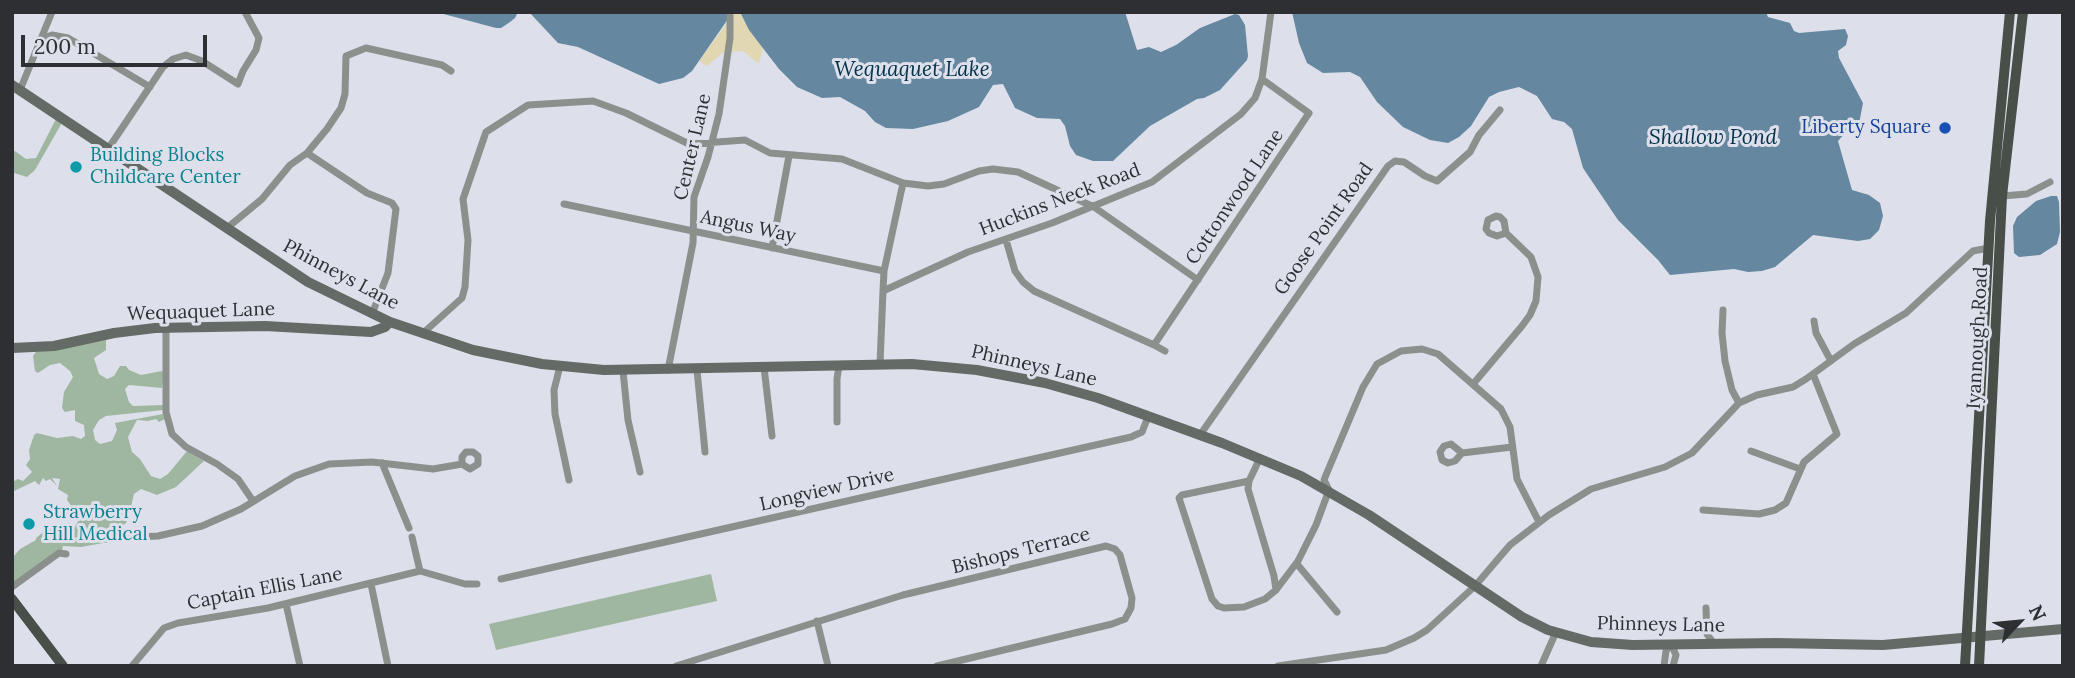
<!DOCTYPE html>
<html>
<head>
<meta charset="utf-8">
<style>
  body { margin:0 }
  #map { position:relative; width:2075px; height:678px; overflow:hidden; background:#dde0eb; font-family:Lora,serif }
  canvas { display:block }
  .frame { position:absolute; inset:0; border:14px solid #2e2f33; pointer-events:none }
  .north { position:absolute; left:1984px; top:587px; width:70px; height:70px; -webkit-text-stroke:5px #dde0eb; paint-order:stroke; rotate:64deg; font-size:19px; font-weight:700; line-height:28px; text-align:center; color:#2e2f33 }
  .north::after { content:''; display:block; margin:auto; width:24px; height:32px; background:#2e2f33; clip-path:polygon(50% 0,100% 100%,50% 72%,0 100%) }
  .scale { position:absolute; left:21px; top:35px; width:186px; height:32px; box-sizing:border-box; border:4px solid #2e2f33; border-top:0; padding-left:9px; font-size:21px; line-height:24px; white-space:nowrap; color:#2e2f33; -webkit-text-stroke:5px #dde0eb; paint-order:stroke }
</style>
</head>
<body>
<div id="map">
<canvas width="2075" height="678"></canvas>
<div class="frame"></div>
<div class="north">N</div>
<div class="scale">200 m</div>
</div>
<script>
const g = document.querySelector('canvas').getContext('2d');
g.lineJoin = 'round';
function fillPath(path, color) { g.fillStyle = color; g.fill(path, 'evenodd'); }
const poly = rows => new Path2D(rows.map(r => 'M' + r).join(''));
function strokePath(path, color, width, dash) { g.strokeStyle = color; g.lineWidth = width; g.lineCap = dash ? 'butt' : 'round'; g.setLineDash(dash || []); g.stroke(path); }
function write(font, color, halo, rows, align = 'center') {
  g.font = font + ' Lora,serif'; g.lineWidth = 6; g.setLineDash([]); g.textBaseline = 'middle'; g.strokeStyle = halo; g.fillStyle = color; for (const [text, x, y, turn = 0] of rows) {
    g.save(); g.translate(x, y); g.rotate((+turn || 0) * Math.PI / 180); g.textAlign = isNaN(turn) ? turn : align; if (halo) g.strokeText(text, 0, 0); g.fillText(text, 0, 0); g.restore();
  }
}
fillPath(poly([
  [57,117,63,121,35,170,27,177,14,173,12,177,12,149,26,159,36,158],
  [106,338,106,350,94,358,99,374,107,379,114,376,120,366,126,366,129,370,141,375,162,371,164,373,162,388,129,385,125,389,129,402,133,406,163,405,163,410,106,416,99,420,93,430,95,440,100,444,112,441,117,430,115,423,163,414,165,419,159,422,156,419,148,421,137,420,128,437,132,452,140,459,151,476,160,479,168,474,187,451,204,461,176,487,157,495,141,489,134,494,128,520,125,524,117,527,115,531,117,539,115,541,81,547,63,546,62,551,12,585,12,558,20,549,36,540,36,538,54,523,56,527,68,527,69,522,74,528,80,518,67,500,68,495,58,489,60,479,52,478,57,486,50,479,46,481,43,478,39,485,35,481,12,492,12,482,18,479,23,481,32,472,26,465,30,459,29,450,34,435,37,433,57,438,73,436,81,439,85,436,84,425,75,421,75,410,65,412,62,408,64,392,73,377,70,371,60,363,50,365,38,373,35,371,33,356,37,350],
  [711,574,717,601,496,650,489,624]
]), '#9fb7a1');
fillPath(poly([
  [735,12,740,12,749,30,763,48,759,64,743,51,724,52,707,66,699,61]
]), '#e1d7b2');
fillPath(poly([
  [436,12,518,12,515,18,510,22,501,28,496,28],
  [529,12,728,12,728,19,692,71,683,78,659,84,578,47,558,43],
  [740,12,1125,12,1137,50,1149,47,1161,52,1176,45,1200,28,1235,14,1239,15,1245,25,1248,56,1247,60,1220,90,1204,98,1197,99,1150,126,1113,161,1093,161,1076,155,1070,146,1065,126,1060,119,1037,118,1015,108,1003,84,993,85,979,107,948,121,913,129,886,128,875,122,865,111,840,97,822,98,797,87,779,69,749,30],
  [1292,12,1766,12,1768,17,1790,23,1794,31,1799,33,1845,29,1848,36,1846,45,1838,51,1839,58,1863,103,1859,124,1852,125,1838,141,1852,190,1869,195,1880,203,1883,216,1879,230,1870,239,1858,241,1813,235,1775,267,1762,271,1748,272,1734,269,1670,275,1658,260,1618,220,1583,168,1572,129,1564,122,1552,119,1537,96,1519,87,1499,92,1489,97,1471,126,1459,137,1448,143,1430,140,1403,127,1377,102,1360,77,1350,72,1323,73,1307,63,1299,43],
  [2051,196,2057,196,2059,202,2060,232,2057,244,2040,255,2019,257,2014,253,2013,226,2017,217,2036,201]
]), '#65879f');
strokePath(poly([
  [41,40,52,35,68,38,150,87],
  [20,90,52,12],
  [108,149,163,67,173,59,186,55,202,61,238,84,243,71,256,50,259,38,245,12],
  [307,153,367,193,392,203,396,209,388,273,372,314],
  [903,183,928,186,944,184,979,171,993,169,1018,172,1094,207,1198,280],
  [2002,196,2027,194,2050,182],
  [564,204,884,271],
  [227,228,262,199,290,165,307,153,327,129,341,108,345,94,346,56,366,48,442,65,451,71],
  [1006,240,1015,271,1023,282,1034,291,1154,345,1309,113,1262,79],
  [772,248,789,156],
  [1723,310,1722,333,1725,361,1732,390,1739,403],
  [1814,321,1816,333,1831,361],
  [166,328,166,412,172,434,186,447,217,464,238,479,253,501],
  [422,334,462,298,465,287,468,240,463,199,486,132,528,105,593,101,626,113,689,144,745,140,770,153,842,159,903,183,884,271,883,291],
  [1154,345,1165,351],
  [880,364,883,291,968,252,1052,223,1152,182,1241,114,1255,98,1262,79,1271,12],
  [560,366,554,390,555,414,569,480],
  [764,367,772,436],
  [668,370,693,243,694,197,708,157,719,114,730,38,730,12],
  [697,370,705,452],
  [623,371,628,420,640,472],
  [1474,383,1522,326,1530,315,1536,301,1538,277,1531,257,1506,233,1504,221,1500,217,1496,216,1488,220,1486,229,1489,233,1497,236,1506,233],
  [837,422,837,379,839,365],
  [1200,435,1388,166,1395,161,1404,162,1425,176,1437,181,1470,152,1479,135,1500,110],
  [1751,451,1800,469],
  [1462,453,1455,461,1448,463,1442,460,1440,452,1444,446,1451,444,1462,453,1512,447],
  [1260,458,1249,481,1182,495,1179,498,1212,599,1218,606,1224,608,1244,607,1265,599,1276,590,1298,561,1316,525,1329,490,1324,480,1326,475,1363,387,1377,364,1401,351,1422,349,1438,354,1501,409,1510,427,1517,479,1539,522],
  [382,463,409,528],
  [1249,481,1248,489,1274,576,1276,590],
  [1703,510,1759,514,1775,510,1786,503,1804,462,1837,434,1813,374],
  [412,537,420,571],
  [120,538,158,536,202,526,241,509,295,476,329,464,372,462,433,469,462,464,470,469,478,464,478,456,473,452,466,452,462,457,462,464],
  [1297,564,1337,612],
  [420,571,465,584,477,584],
  [501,579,1131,437,1142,432,1148,417],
  [371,584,388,666],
  [12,587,59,553,66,554],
  [286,604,300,666],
  [1706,608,1707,634,1714,644],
  [817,621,828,666],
  [132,666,164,628,178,623,268,608,420,571],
  [676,666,903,595,1106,546,1115,549,1120,555,1132,598,1131,608,1125,619,1112,624,937,666],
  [1278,666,1386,650,1414,638,1427,630,1475,586,1510,545,1549,515,1591,489,1665,467,1692,453,1739,403,1757,395,1793,387,1806,379,1854,344,1906,313,1973,251,1989,248],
  [1541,666,1556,632],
  [1664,666,1666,651,1671,644,1676,655,1673,666]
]), '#8c908d', 7);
strokePath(poly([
  [12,85,308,282,390,322,473,350,542,364,604,370,912,364,977,370,1045,383,1098,398,1222,443,1301,476,1369,515,1522,617,1548,630,1591,642,1633,645,1775,643,1883,645,2063,629],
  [12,348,54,346,114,333,155,328,265,326,371,332,385,327,390,322]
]), '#646a65', 10);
strokePath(poly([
  [12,599,63,666],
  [1965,666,1990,221,2010,12],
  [1979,666,2002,196,2023,12]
]), '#484f49', 10);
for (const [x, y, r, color] of [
  [1945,128,7,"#1a4fb4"],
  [76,167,7,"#0f9aa8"],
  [29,524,7,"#0f9aa8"]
]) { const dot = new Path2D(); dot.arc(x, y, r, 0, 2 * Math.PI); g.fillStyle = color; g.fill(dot); strokePath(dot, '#dde0eb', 2.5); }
write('19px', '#164399', '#dde0eb', [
  ["Liberty Square",1931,128]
], 'right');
write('19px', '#2e2f33', '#dde0eb', [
  ["Center Lane",693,147,-77],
  ["Cottonwood Lane",1235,197,-56],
  ["Huckins Neck Road",1060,200,-21],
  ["Angus Way",748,227,12],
  ["Goose Point Road",1324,229,-55],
  ["Phinneys Lane",341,275,28],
  ["Wequaquet Lane",201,312,-2],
  ["Iyannough Road",1978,338,-87],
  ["Phinneys Lane",1034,366,13],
  ["Longview Drive",827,490,-13],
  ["Bishops Terrace",1021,551,-14],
  ["Captain Ellis Lane",265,589,-11],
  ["Phinneys Lane",1661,625,1]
]);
write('19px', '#0d838f', '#dde0eb', [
  ["Building Blocks",90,156],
  ["Childcare Center",90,178],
  ["Strawberry",43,513],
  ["Hill Medical",43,535]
], 'left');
write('italic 21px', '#03324c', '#dde0eb', [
  ["Wequaquet Lake",912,70],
  ["Shallow Pond",1713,138]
]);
</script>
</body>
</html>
